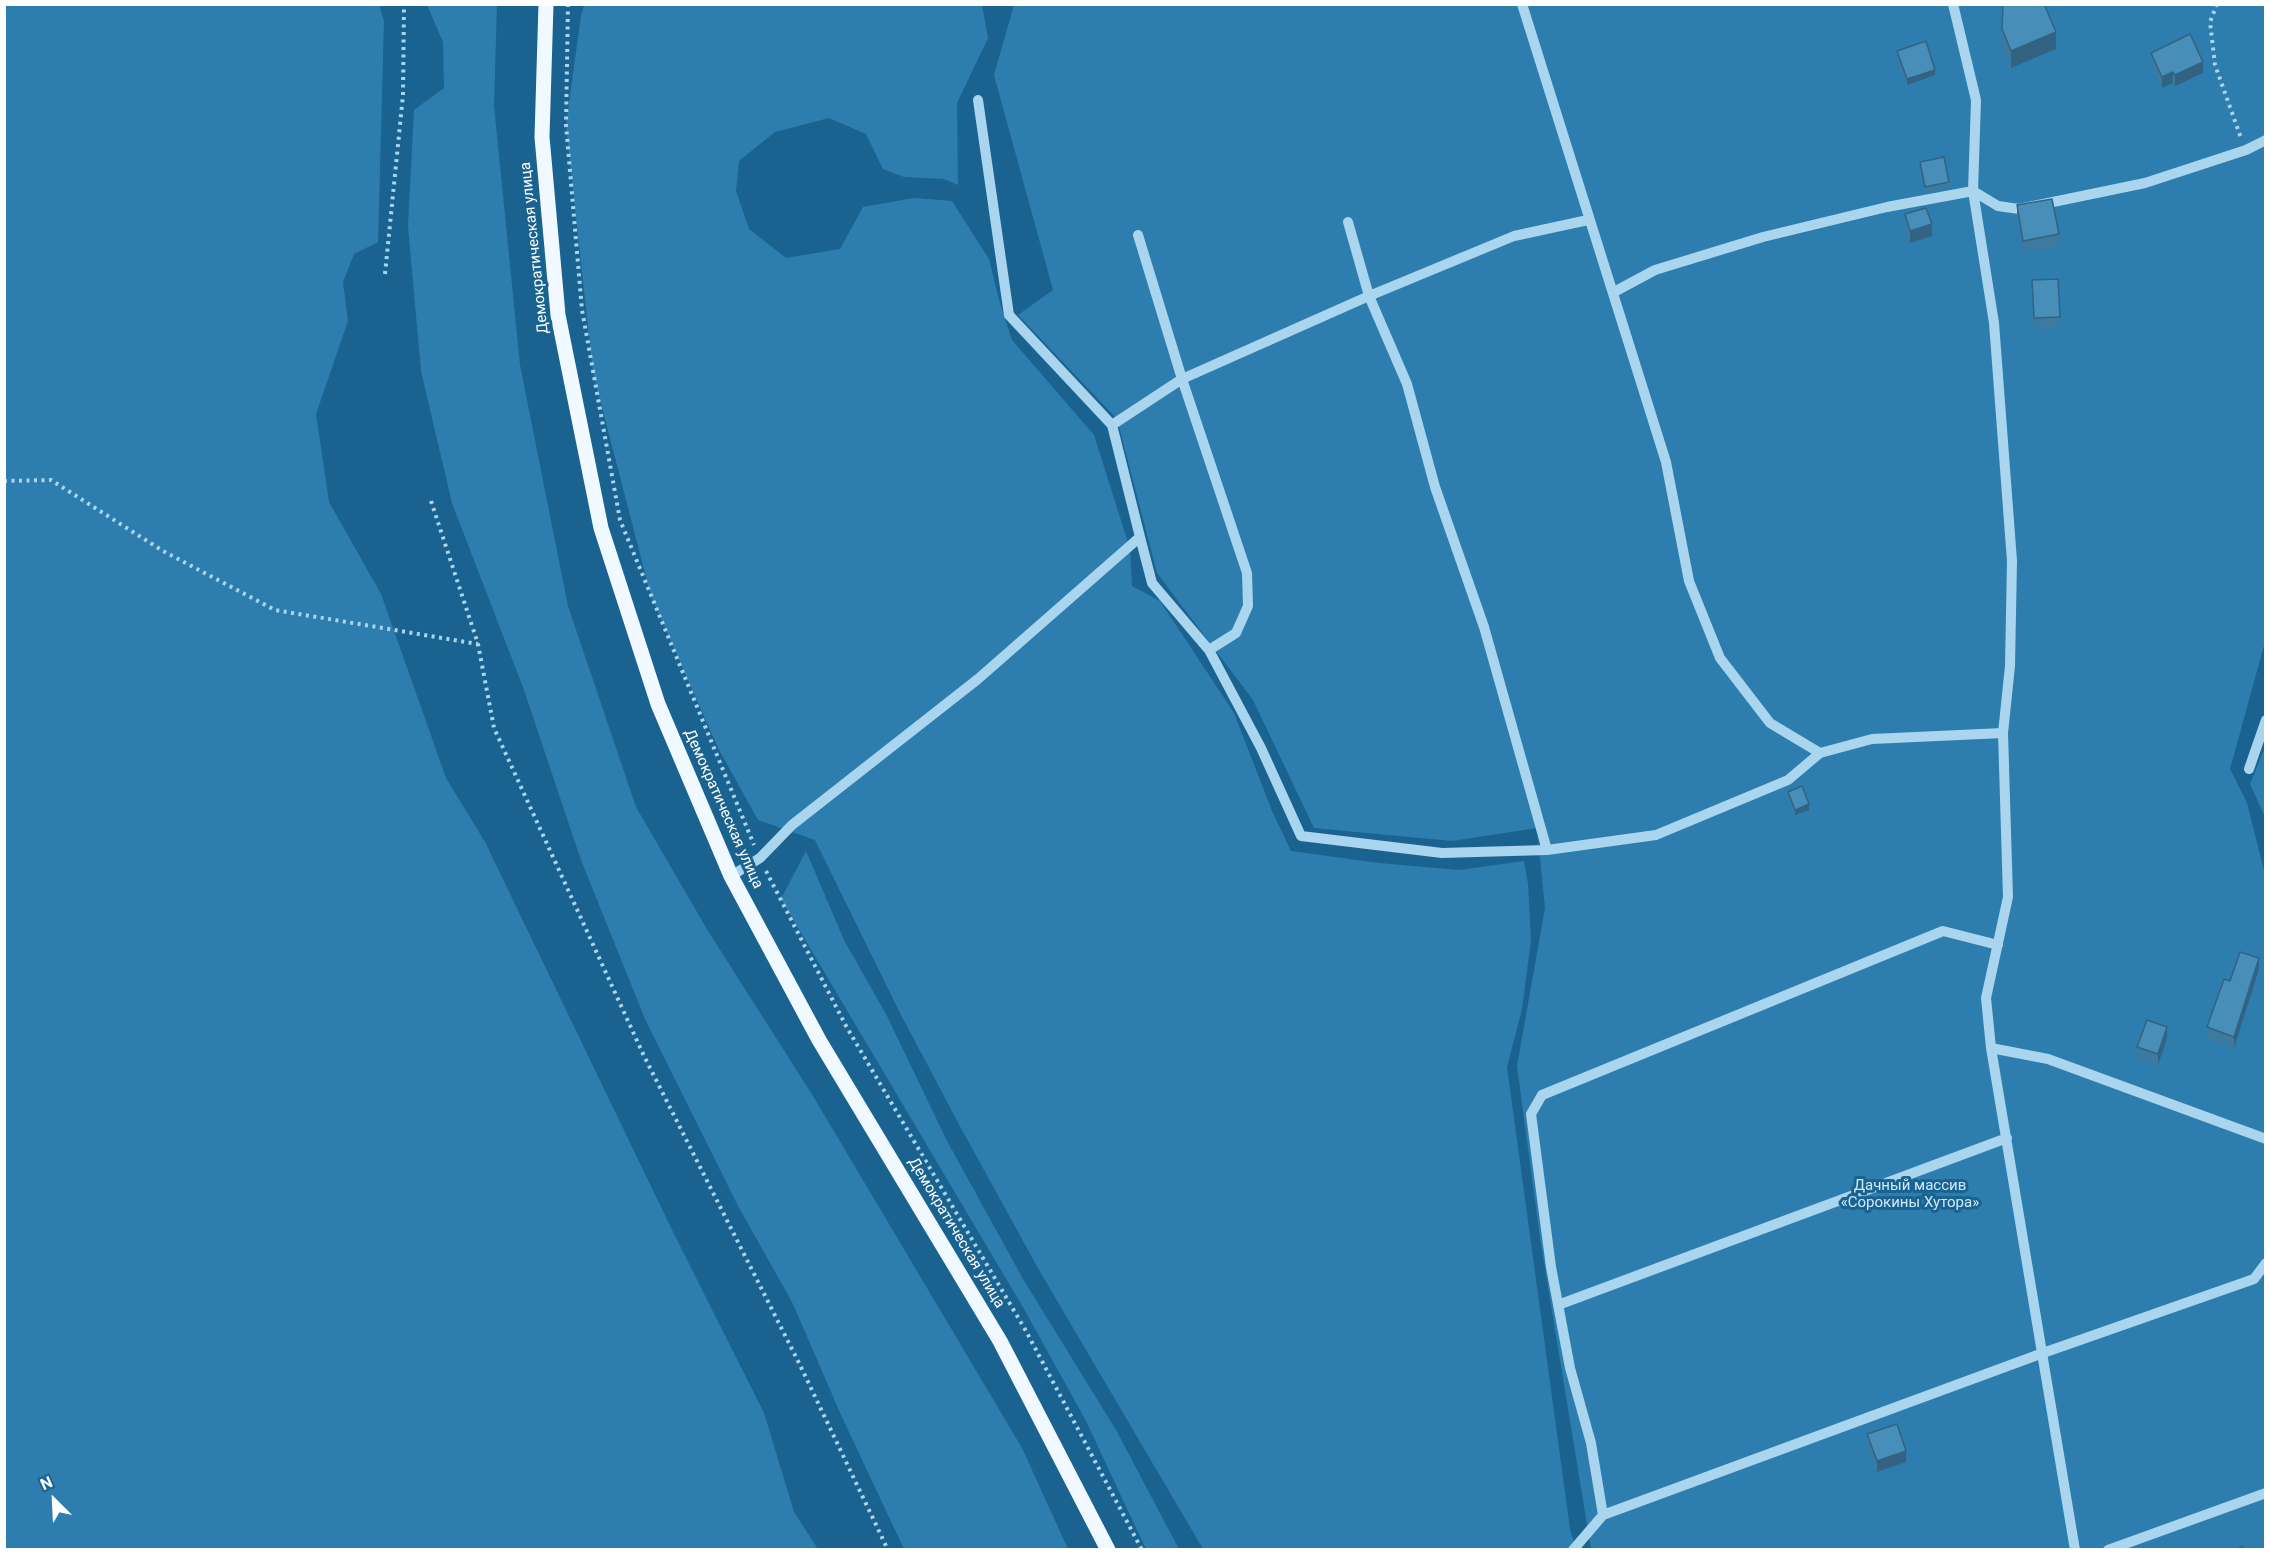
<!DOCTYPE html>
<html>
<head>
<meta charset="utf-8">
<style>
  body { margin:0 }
  #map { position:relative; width:2270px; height:1554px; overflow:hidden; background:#1a6390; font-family:Roboto,sans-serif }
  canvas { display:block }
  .frame { position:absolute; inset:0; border:6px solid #fff; pointer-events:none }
  .north { position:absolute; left:24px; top:1470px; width:60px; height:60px; -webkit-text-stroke:4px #1a6390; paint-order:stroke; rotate:336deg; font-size:16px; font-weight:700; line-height:24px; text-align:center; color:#fff }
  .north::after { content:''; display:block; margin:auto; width:21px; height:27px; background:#fff; clip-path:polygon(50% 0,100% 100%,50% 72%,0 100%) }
</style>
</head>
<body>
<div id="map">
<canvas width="2270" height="1554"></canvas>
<div class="frame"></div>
<div class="north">N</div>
</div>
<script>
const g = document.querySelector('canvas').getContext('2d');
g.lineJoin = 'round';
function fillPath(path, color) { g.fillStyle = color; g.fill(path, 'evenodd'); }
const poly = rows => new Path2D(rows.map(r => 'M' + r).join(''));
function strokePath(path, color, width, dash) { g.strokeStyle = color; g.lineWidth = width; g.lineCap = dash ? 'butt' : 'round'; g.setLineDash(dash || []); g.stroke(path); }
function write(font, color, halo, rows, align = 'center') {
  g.font = font + ' Roboto,sans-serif'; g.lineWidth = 6; g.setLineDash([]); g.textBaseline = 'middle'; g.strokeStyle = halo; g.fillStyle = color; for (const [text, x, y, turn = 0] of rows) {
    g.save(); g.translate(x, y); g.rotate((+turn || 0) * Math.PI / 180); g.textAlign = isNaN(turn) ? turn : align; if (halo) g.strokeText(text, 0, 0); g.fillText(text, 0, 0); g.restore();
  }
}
fillPath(poly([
  [5,4,379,5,384,21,378,242,354,254,343,282,348,321,316,414,329,502,381,594,446,778,485,842,674,1234,764,1413,794,1512,818,1549,5,1549],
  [427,5,497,5,494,106,520,365,568,606,636,807,708,931,813,1096,1022,1448,1068,1549,904,1549,841,1415,793,1304,737,1204,645,1019,581,860,524,690,452,503,421,371,408,226,414,110,444,88,443,42],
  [584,5,982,5,988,38,957,103,958,185,944,179,904,177,883,169,866,134,829,118,775,132,739,161,736,191,749,229,786,258,840,249,863,207,914,198,952,201,989,259,999,300,1012,340,1094,435,1130,549,1132,586,1160,601,1234,713,1272,811,1291,851,1379,863,1459,870,1524,861,1528,884,1531,940,1522,1009,1507,1067,1570,1529,1576,1549,1203,1549,1039,1270,962,1130,900,1013,815,840,758,820,718,748,651,596,593,373,566,125,581,16],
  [1014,5,2265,5,2265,642,2230,769,2247,803,2265,874,2265,1549,1591,1549,1540,1238,1517,1066,1545,908,1537,828,1452,841,1314,828,1253,700,1157,573,1117,419,1018,315,1053,290,994,75],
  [2265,747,2265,817,2250,784],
  [806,851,844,940,887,1016,946,1139,1023,1279,1116,1430,1179,1549,1146,1549,1086,1421,1024,1309,781,899]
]), '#2d7eae');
strokePath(poly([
  [568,4,566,125,582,310,620,520,754,845],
  [2217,4,2210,22,2215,65,2241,138],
  [385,274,403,95,404,4],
  [4,481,51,480,163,551,275,610,478,644],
  [431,501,478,644,494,728,644,1056,800,1365,888,1550],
  [766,871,846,1026,1026,1331,1142,1550]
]), '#a9d5ef', 4, [3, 4.5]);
strokePath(poly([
  [1522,4,1666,462,1689,581,1720,658,1770,723,1820,753,1872,739,2003,733],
  [1953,4,1976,100,1973,191,1994,323,2012,561,2010,666,2003,733,2008,897,1986,998,1991,1048,2075,1550],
  [978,100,1009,315,1112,425,1140,537],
  [1348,222,1369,296,1407,384,1435,487,1484,627,1547,850,1656,835,1788,780,1820,753],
  [1138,235,1182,379,1247,573,1248,606,1236,633,1209,650,1261,748,1301,836,1442,853,1547,850],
  [1614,292,1655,270,1763,237,1887,207,1973,191,1998,206,2019,209,2145,183,2246,150,2266,140],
  [1112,425,1182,379,1369,296,1514,236,1588,220],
  [2249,769,2266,720],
  [731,876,760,858,792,825,978,679,1140,537,1152,583,1209,650],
  [1991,1048,2048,1059,2266,1139],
  [1558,1305,2007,1138],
  [1603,1515,2043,1353,2254,1279,2266,1263],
  [1573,1550,1603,1515,1591,1443,1570,1368,1551,1267,1531,1114,1542,1095,1943,931,1998,945],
  [2108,1550,2266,1493]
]), '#a9d5ef', 10);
strokePath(poly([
  [546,4,542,137,558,315,601,528,658,704,731,876,819,1040,1000,1341,1108,1550]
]), '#f0f9ff', 15);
fillPath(poly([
  [2002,29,2056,49,2011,68,2002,46],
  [1897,51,1935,75,1907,85,1897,56],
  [2151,53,2203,73,2175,86,2173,83,2162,88,2151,64],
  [1920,162,1949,182,1949,188,1925,192,1920,168],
  [2017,205,2059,234,2059,246,2023,252,2017,216],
  [1905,214,1932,236,1910,243,1905,226],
  [2032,280,2060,317,2060,328,2034,329],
  [1788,792,1809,810,1795,815,1788,797],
  [2259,969,2234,1048,2207,1038,2207,1027,2230,981],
  [2167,1038,2158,1065,2137,1058,2137,1047],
  [1867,1434,1906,1462,1877,1472,1867,1445]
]), '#3d7a9f');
fillPath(poly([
  [2056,32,2056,49,2011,68,2011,51],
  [2203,62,2203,73,2175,86,2175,75],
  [1935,70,1935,75,1907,85,1907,79],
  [2173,72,2173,83,2162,88,2162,77],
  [1932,224,1932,236,1910,243,1910,231],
  [1809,804,1809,810,1795,815,1795,810],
  [2259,958,2259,969,2234,1048,2234,1037],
  [2167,1027,2167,1038,2158,1065,2158,1054],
  [1906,1451,1906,1462,1877,1472,1877,1461]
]), '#326382');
const building = poly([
  [2003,4,2044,4,2056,32,2011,51,2002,29,2003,4],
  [2190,34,2203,62,2175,75,2173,72,2162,77,2151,53,2190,34],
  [1926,41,1935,70,1907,79,1897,51,1926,41],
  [1944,157,1949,182,1925,187,1920,162,1944,157],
  [2052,199,2059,234,2023,241,2017,205,2052,199],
  [1926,208,1932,224,1910,231,1905,214,1926,208],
  [2058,279,2060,317,2034,318,2032,280,2058,279],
  [1802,786,1809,804,1795,810,1788,792,1802,786],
  [2240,952,2259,958,2234,1037,2207,1027,2224,979,2230,981,2240,952],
  [2147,1020,2167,1027,2158,1054,2137,1047,2147,1020],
  [1897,1424,1906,1451,1877,1461,1867,1434,1897,1424],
  [2243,1546,2244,1550,2235,1550,2243,1546]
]);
fillPath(building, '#478eb9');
strokePath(building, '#326382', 1.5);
write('15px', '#fff', '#1a6390', [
  ["Демократическая улица",535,248,-96],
  ["Демократическая улица",723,809,66],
  ["Демократическая улица",956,1233,59]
]);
write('15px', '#cfeafa', '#1a6390', [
  ["Дачный массив",1910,1186],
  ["«Сорокины Хутора»",1910,1203]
]);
</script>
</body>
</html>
